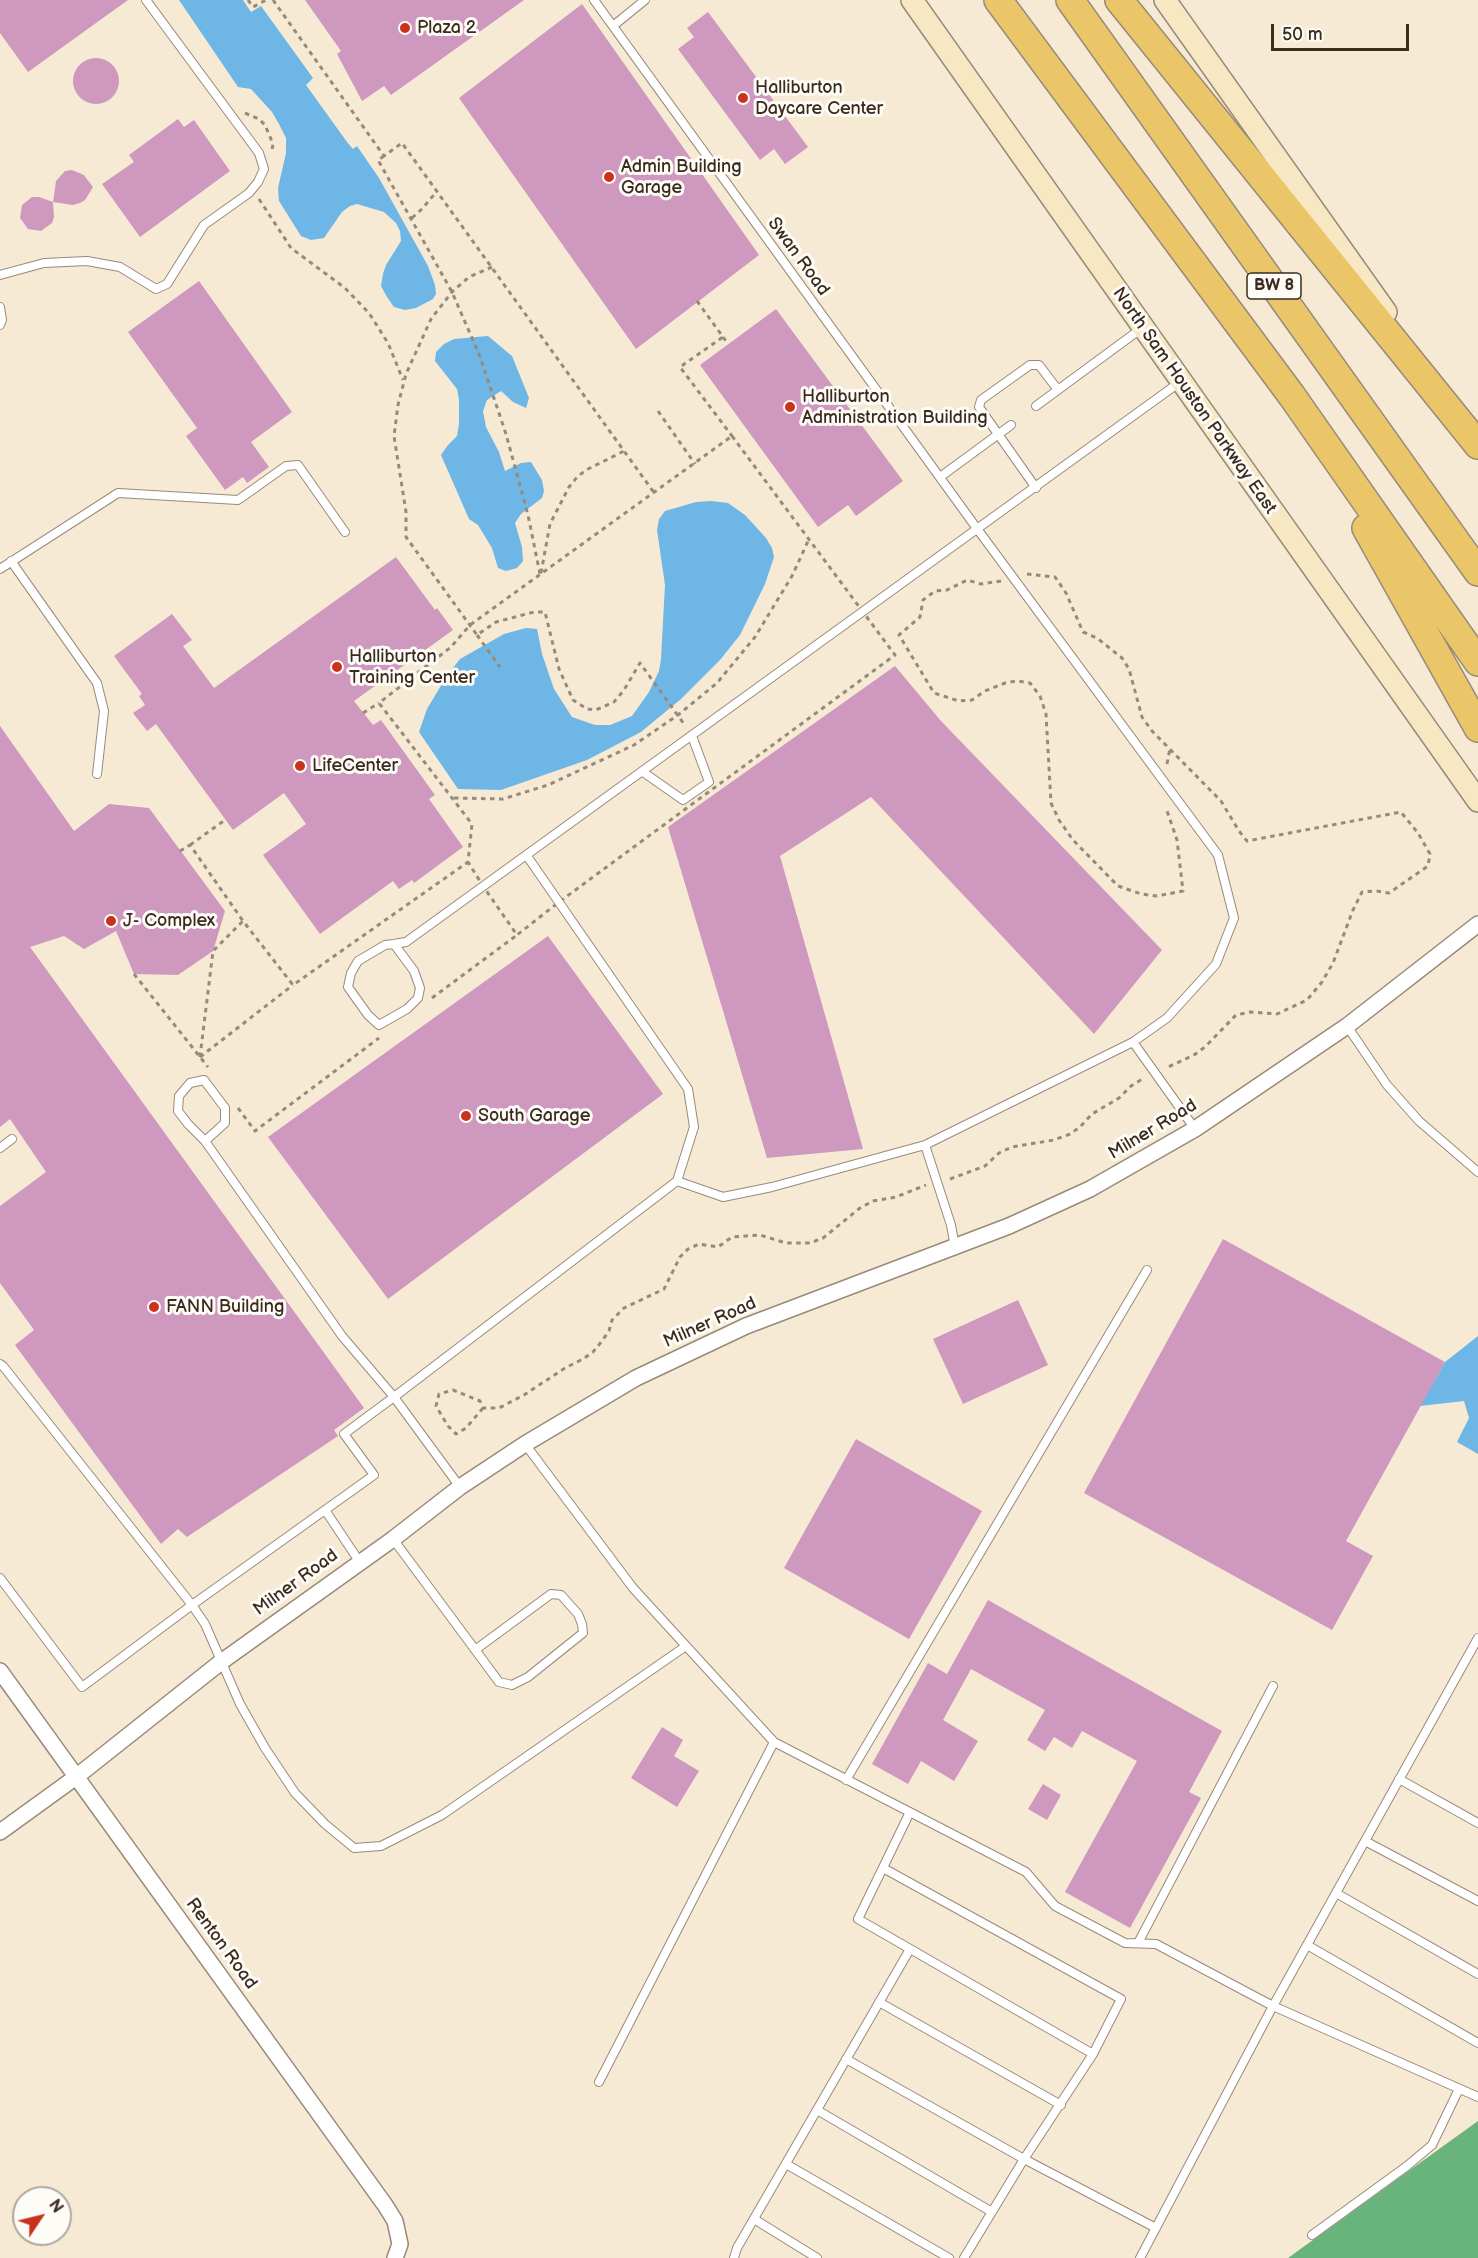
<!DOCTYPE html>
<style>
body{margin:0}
#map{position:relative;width:1478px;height:2258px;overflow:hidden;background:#f6ead5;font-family:"Balsamiq Sans",sans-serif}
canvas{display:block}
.north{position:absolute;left:12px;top:2186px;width:60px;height:60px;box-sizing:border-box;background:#fdfcf7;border:2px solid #afa8a0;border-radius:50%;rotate:55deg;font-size:16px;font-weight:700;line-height:24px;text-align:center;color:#3b2a1e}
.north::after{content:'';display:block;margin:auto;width:21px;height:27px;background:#c8321e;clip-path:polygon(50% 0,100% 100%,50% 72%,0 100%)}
.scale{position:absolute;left:1271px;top:24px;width:138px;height:27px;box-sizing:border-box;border:3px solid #3b2a1e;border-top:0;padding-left:8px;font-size:18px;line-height:21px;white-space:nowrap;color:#3b2a1e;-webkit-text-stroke:4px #fdfcf7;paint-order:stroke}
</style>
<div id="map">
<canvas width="1478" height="2258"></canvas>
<div class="north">N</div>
<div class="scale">50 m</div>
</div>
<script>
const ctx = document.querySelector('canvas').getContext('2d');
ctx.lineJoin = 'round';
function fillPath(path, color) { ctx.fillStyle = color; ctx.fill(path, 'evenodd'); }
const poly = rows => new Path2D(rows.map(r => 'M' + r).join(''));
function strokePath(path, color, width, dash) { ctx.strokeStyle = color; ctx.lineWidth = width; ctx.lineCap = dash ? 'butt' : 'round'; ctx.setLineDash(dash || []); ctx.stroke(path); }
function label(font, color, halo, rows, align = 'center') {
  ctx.font = font + ' "Balsamiq Sans",sans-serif'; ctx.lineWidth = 6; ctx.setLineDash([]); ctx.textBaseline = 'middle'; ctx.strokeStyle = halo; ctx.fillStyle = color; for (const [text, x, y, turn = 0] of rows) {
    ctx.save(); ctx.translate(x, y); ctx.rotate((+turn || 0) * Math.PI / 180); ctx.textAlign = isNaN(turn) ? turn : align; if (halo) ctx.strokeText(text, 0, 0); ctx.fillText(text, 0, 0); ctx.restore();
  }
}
fillPath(poly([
 [1478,2121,1478,2258,1288,2258,1471,2126]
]), '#69b47d');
fillPath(poly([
 [179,0,243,0,251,12,261,6,313,78,306,85,347,142,353,149,357,146,379,178,428,266,435,285,436,294,433,299,416,308,405,310,394,307,387,297,381,286,383,274,386,265,401,241,400,231,396,223,384,212,357,204,350,206,342,212,324,238,311,240,301,236,279,201,278,188,286,153,286,138,279,124,272,112,251,89,238,87],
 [488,336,512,356,529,398,526,408,513,402,501,391,487,400,483,411,486,427,499,452,505,471,521,463,531,462,542,480,544,491,542,498,521,514,515,523,522,547,523,561,517,568,506,571,498,568,492,548,478,525,469,519,441,455,448,445,457,436,459,424,459,400,457,389,435,361,436,352,444,344,454,339],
 [711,501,728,503,745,515,766,538,772,548,774,557,765,584,740,635,720,660,681,699,641,732,587,760,501,790,458,789,419,732,427,709,448,674,460,659,504,634,526,628,537,629,542,654,554,689,572,717,595,725,610,725,632,716,649,692,659,671,661,659,665,585,657,530,659,519,665,511,696,502],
 [1478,1336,1478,1454,1457,1442,1469,1418,1464,1401,1420,1406,1445,1362]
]), '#6db6e5');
fillPath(poly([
 [0,0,128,0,28,72,0,33],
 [305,0,524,0,391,95,384,86,362,101,337,54,341,51],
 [582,4,759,255,636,349,459,98],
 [708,12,808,147,785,164,774,149,760,160,678,49,694,37,687,28],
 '73 81a23 23 0 1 1 46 0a23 23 0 1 1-46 0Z',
 [178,119,184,127,194,120,230,171,140,237,102,184,134,162,129,155],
 [72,170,84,175,93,187,85,200,80,203,73,205,53,202,56,181,65,171],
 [32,197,39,197,53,202,54,217,52,223,41,231,28,229,20,218,22,205],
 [199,281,292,412,251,442,269,467,247,483,243,477,225,490,186,436,197,428,128,332],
 [776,309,903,481,856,516,848,505,818,527,700,365],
 [396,557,435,610,437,608,453,630,354,701,373,725,381,720,435,795,429,799,463,847,414,883,412,880,399,889,393,881,320,934,263,855,306,824,284,793,233,830,156,724,147,731,133,713,145,705,139,696,142,694,114,656,172,614,192,640,183,646,214,688],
 [895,666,941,721,1162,950,1094,1034,871,797,780,856,863,1149,767,1158,668,827],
 [0,726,74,831,109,804,149,808,225,911,213,951,178,975,134,974,116,931,84,949,64,936,30,947,364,1408,334,1430,338,1436,187,1537,178,1529,161,1544,15,1345,34,1330,0,1283,0,1206,46,1172,10,1119,0,1127],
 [548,936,663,1094,388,1299,268,1137],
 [1223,1239,1445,1362,1346,1541,1373,1556,1332,1630,1084,1493],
 [1018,1300,1048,1365,963,1404,933,1339],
 [856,1439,982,1511,909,1639,784,1568],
 [988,1600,1222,1731,1189,1792,1201,1798,1130,1928,1065,1892,1137,1761,1082,1731,1072,1748,1054,1737,1045,1751,1027,1740,1045,1710,971,1669,943,1720,978,1741,954,1781,921,1761,908,1784,872,1764,928,1663,947,1674],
 [662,1727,683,1740,674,1756,699,1771,677,1807,631,1778],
 [1043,1784,1061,1795,1047,1820,1028,1809]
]), '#cf98bf');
const lane = poly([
 [594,0,978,530,1218,855,1234,918,1216,964,1167,1018,1133,1042,1195,1129],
 [613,26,645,0],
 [0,275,44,263,87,261,120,267,156,289,167,284,204,225,249,193,258,182,264,169,259,153,146,0],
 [0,307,2,320,0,325],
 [1036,406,1142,328],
 [940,477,1011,425],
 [1036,488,979,407,981,400,1030,365,1039,365,1058,390],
 [11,561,97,683,104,711,97,774],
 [0,569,118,493,238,500,286,466,298,465,345,532],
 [643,772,683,800,709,782,692,736],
 [394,944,414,971,420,988,418,998,407,1009,379,1025,368,1015,348,987,351,973,358,961,385,945,394,944,406,942,1180,382],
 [1347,1026,1387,1085,1419,1121,1478,1172],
 [205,1141,188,1124,178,1111,179,1096,190,1083,204,1080,225,1108,225,1123,205,1141,342,1336,394,1397,677,1181,694,1127,688,1089,527,856],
 [925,1145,951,1225,955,1247],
 [0,1148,12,1139],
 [677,1181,723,1197,772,1187,925,1145,1133,1042],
 [0,1364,3,1366,192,1605,374,1475,344,1434,394,1397,460,1487],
 [525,1444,633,1588,774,1742,1026,1872,1055,1906,1125,1943,1156,1944,1273,2006,1478,2097],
 [325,1510,359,1561],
 [393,1539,499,1682,512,1685,528,1677,583,1633,582,1624,578,1614,561,1595,551,1594,475,1650],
 [0,1578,82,1687,192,1605,205,1624,240,1704,265,1748,295,1793,325,1824,354,1848,381,1846,442,1815,686,1646],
 [1399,1779,1478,1823],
 [846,1780,1147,1270],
 [1365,1841,1478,1901],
 [883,1868,1121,1999,1093,2054,858,1919,910,1812],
 [1336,1893,1478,1974],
 [1138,1943,1273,1686],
 [1307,1945,1478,2043],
 [879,2002,1061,2105],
 [1093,2054,1024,2159,1156,2228],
 [846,2059,1024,2159,964,2258],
 [599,2082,774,1742],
 [817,2110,992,2212],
 [786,2164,949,2258],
 [754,2219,817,2258],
 [1312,2235,1407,2166,1432,2145,1459,2089],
 [734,2258,737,2248,910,1949],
 [1140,2258,1273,2006,1478,1638]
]);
const street = poly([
 [0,1671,385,2205,395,2221,400,2244,395,2258],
 [0,1832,76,1777,221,1662,393,1539,460,1487,525,1444,636,1378,746,1326,1009,1226,1090,1189,1195,1129,1347,1026,1478,924]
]);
const secondary = poly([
 [912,0,1478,801],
 [1165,0,1386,312]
]);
const highway = poly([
 [998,0,1292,396,1478,662],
 [1070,0,1478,572],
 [1119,0,1478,445],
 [1366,528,1478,728]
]);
strokePath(lane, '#988a7a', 10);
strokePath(street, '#988a7a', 18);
strokePath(secondary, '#988a7a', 24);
strokePath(highway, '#988a7a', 30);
strokePath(poly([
 [248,0,253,7,266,0],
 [273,0,384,156,402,143,655,494],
 [245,113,259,119,265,125,273,144,272,150],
 [384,156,378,160,452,292,479,354,506,434,528,515,540,574],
 [259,199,291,248,345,288,369,313,388,343,403,380],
 [412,218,422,209,437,191],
 [492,267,469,277,452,292,431,319,406,374,398,405,394,436,406,512,406,537,477,635,496,622,534,612,545,612,559,669,573,700,587,709,596,710,614,702,624,690,640,663,684,724],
 [697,301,723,337,680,367,732,436],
 [723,337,728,344],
 [658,411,695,464],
 [732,436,895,655,559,902,517,935,483,886,468,862,472,824,379,703,451,647,470,625,732,436],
 [541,573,550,524,569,487,578,476,588,469,624,451],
 [1027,574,1055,577,1066,593,1083,632,1097,638,1122,658,1129,669,1142,717,1152,731,1221,801,1239,831,1247,841,1401,812,1418,833,1430,854,1428,866,1389,893,1376,891,1362,892,1353,910,1333,963,1322,982,1307,1000,1277,1014,1250,1012,1236,1015,1205,1047,1194,1055,1166,1068],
 [1001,581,981,584,967,580,947,590,935,591,923,600,920,617,899,635,934,693,959,701,972,700,985,691,1005,683,1017,681,1030,683,1040,696,1046,714,1051,803,1059,820,1073,840,1118,886,1141,894,1157,896,1183,891,1177,840,1166,808],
 [477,635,500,667],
 [363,713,379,703],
 [1167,764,1170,748],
 [454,798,503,799,548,785,634,745,678,715,717,683,755,637,792,576,809,539],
 [190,845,225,820],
 [180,851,190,845,243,921],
 [134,974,208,1067],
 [432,998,517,935],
 [200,1057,213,951,243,921,293,985,468,862],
 [200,1057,293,985],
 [238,1108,255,1131,379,1038],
 [950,1179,985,1166,999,1153,1012,1147,1054,1140,1070,1134,1080,1127,1092,1114,1119,1098,1131,1086,1144,1078],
 [483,1408,466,1428,456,1434,448,1426,436,1406,439,1394,453,1390,480,1401,483,1408,499,1408,524,1395,565,1368,583,1359,593,1352,602,1341,609,1331,612,1320,624,1308,664,1289,680,1257,688,1249,699,1244,718,1247,732,1237,760,1235,786,1243,810,1243,823,1238,860,1208,873,1201,896,1197,926,1185]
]), '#988a7a', 3, [4.5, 4.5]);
strokePath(lane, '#fff', 8);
strokePath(street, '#fff', 15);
strokePath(secondary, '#f7e8c3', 21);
strokePath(highway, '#ebc669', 27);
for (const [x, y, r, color] of [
 [405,28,6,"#c8321e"],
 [743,98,6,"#c8321e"],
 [609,177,6,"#c8321e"],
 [790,407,6,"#c8321e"],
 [337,667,6,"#c8321e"],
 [300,766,6,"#c8321e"],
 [111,921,6,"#c8321e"],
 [466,1116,6,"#c8321e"],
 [154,1307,6,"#c8321e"]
]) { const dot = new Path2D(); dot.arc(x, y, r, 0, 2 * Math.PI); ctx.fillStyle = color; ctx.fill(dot); strokePath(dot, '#fdfcf7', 2); }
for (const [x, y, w] of [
 [1274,286,54]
]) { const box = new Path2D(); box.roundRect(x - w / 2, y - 13, w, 26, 4.5); ctx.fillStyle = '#fdfcf7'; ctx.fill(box); strokePath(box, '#3b2a1e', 1.5); }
label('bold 16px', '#3b2a1e', null, [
 ["BW 8",1274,286]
]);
label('18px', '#3b2a1e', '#fdfcf7', [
 ["Plaza 2",417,28],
 ["Halliburton",755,88],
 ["Daycare Center",755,109],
 ["Admin Building",621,167],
 ["Garage",621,188],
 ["Halliburton",802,397],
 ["Administration Building",802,418],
 ["Halliburton",349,657],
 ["Training Center",349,678],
 ["LifeCenter",312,766],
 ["J- Complex",123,921],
 ["South Garage",478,1116],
 ["FANN Building",166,1307]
], 'left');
label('18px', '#3b2a1e', '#fdfcf7', [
 ["Swan Road",798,257,54],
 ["North Sam Houston Parkway East",1194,401,55],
 ["Milner Road",1153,1130,-31],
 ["Milner Road",710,1323,-24],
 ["Milner Road",296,1583,-36],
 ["Renton Road",221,1944,54]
]);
</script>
